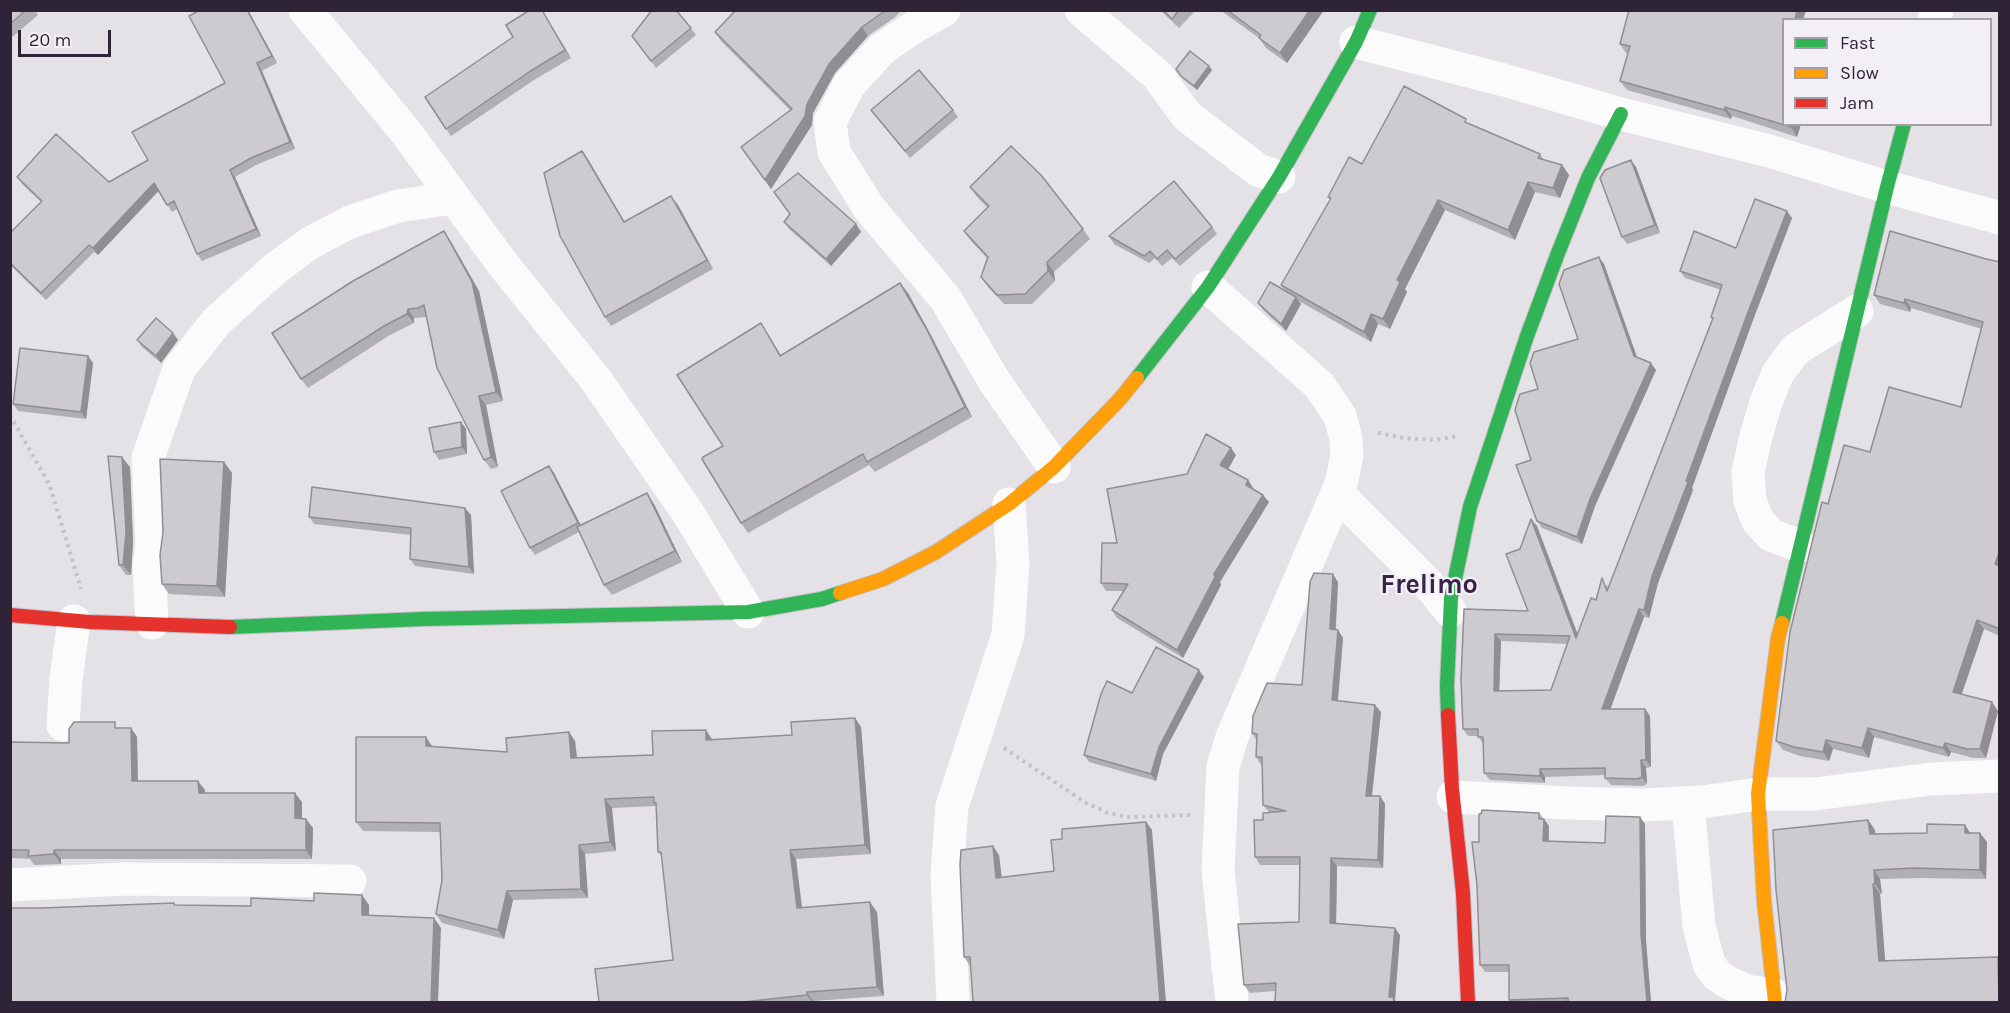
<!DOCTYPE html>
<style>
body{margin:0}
#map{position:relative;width:2010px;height:1013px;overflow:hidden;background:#e4e2e7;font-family:Karla,sans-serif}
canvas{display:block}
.frame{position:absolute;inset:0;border:12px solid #2f2338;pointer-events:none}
.legend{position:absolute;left:1782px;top:18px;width:210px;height:108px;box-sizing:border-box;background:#f2f0f6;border:2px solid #a49eaa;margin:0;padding:8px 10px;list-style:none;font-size:18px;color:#2f2338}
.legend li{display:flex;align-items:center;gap:12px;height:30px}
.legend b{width:30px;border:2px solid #a49eaa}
.scale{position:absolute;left:18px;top:30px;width:93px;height:27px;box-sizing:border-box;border:3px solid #2f2338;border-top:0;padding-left:8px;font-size:18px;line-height:21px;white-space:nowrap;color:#2f2338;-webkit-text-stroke:4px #f2f0f6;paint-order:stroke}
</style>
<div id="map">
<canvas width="2010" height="1013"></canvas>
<div class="frame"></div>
<ul class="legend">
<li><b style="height:8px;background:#30b455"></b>Fast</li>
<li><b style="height:8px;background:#ff9f0a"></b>Slow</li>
<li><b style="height:8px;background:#e5322d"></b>Jam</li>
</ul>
<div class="scale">20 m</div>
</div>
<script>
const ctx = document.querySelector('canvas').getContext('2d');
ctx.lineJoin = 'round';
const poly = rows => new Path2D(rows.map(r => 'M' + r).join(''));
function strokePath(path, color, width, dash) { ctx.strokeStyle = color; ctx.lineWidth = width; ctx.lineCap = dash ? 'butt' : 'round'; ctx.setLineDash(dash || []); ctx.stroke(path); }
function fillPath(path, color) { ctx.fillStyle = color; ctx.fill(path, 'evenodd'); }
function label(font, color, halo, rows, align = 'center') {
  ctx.font = font + ' Karla,sans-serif'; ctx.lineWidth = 4.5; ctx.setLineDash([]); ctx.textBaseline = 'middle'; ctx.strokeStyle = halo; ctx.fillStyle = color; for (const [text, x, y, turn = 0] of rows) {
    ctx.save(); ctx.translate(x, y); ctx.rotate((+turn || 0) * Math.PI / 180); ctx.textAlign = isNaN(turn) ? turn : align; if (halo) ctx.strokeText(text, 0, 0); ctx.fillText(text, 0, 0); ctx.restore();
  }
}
const fast = poly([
 [1137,378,1208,287,1279,177,1356,42,1370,10],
 [1782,623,1887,187,1904,124],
 [230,627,423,619,748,612,822,599,840,593],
 [1448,715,1447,686,1451,598,1470,507,1527,336,1558,253,1588,178,1621,114]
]);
const slow = poly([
 [840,593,883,579,936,552,1009,504,1054,467,1120,399,1137,378],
 [1775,1002,1764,901,1758,794,1778,638,1782,623]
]);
const jam = poly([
 [10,615,90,622,230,627],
 [1448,715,1452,788,1463,893,1468,1002]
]);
strokePath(fast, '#c2bfc7', 16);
strokePath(slow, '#c2bfc7', 16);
strokePath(jam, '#c2bfc7', 16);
strokePath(poly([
 [10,415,50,486,81,589],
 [1378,433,1404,438,1435,440,1459,436],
 [1004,748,1086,803,1108,813,1126,817,1190,815]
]), '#c4c0c8', 4, [3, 4.5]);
strokePath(poly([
 [305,10,405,131,502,263,596,380,688,513,748,612],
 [944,10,917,25,882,49,849,85,830,122,834,152,869,208,945,298,995,382,1054,467],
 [1081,10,1157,75,1187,116,1258,170,1279,177],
 [1934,20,1937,10],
 [1356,42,1504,80,1621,114,1769,151,1887,187,2000,218],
 [1208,287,1319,385,1340,416,1346,439,1347,455,1341,484,1232,737,1223,767,1218,871,1232,1002],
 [1337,493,1429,585,1450,611],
 [1800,546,1771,535,1758,521,1750,501,1748,473,1755,440,1766,402,1778,373,1795,350,1857,311],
 [152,623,149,565,152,543,148,458,179,369,217,321,276,268,310,243,350,222,398,206,454,198],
 [63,725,66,679,74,621],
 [1453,797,1567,803,1643,805,1702,802,1758,794,1815,794,1931,779,2000,776],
 [1688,803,1699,926,1709,964,1717,975,1729,983,1747,991,1774,995],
 [10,885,123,879,350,881],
 [953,1002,947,874,952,806,1008,635,1013,564,1009,504]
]), '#fbfbfb', 33);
strokePath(fast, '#30b455', 14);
strokePath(slow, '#ff9f0a', 14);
strokePath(jam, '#e5322d', 14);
fillPath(poly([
 [10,10,35,10,38,15,10,39],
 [200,10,248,10,277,63,262,71,295,149,256,165,235,177,261,236,202,261,197,254,177,209,172,212,159,191,98,255,94,252,46,300,10,265,10,233,41,202,22,184,17,177,109,182,148,160,225,83],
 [530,10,542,10,571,58,534,80,451,136,425,97,513,37],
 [736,10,902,10,894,18,868,36,835,73,813,113,812,125,771,189,741,147,790,110,721,41,715,32],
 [1160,10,1196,10,1179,28],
 [1220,10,1324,10,1287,63,1266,48,1259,38],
 [1806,10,1803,20,1784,20,1784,124,1801,124,1797,137,1732,116,1731,119,1627,90,1620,81,1628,53,1626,53,1620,44],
 [691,28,696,35,656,68,632,36],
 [1176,69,1212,70,1197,90,1183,79],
 [871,110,953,110,958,117,910,158],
 [1469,124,1540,154,1544,160,1562,165,1569,175,1560,198,1535,192,1515,240,1445,210,1405,289,1407,292,1390,329,1378,324,1371,342,1299,301,1301,304,1286,331,1263,310,1258,303,1285,291,1281,285,1330,200,1328,197,1362,164],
 [582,151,589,161,624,222,678,205,713,269,611,326,605,317],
 [1636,167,1660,233,1627,244,1622,237],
 [970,187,1083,229,1090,239,1054,272,1055,281,1032,304,1004,304,988,287,981,277,987,258,971,241,964,231,988,208,977,197],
 [1792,218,1753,320,1692,488,1693,490,1658,583,1649,618,1644,617,1610,709,1645,709,1650,716,1651,767,1646,768,1647,784,1643,786,1611,785,1605,778,1605,775,1545,777,1545,783,1490,780,1484,773,1483,744,1478,736,1468,736,1463,729,1464,609,1528,611,1520,549,1537,526,1578,635,1596,600,1607,585,1608,588,1713,320,1711,317,1721,290,1685,278,1680,271,1736,248],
 [1501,641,1568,644,1551,690,1499,691],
 [784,222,856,224,861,232,831,266,789,229],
 [1212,227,1217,234,1180,266,1172,258,1162,266,1155,258,1149,263,1114,244,1109,236],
 [450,240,479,291,503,401,486,405,498,467,491,469,484,460,426,317,414,318,414,323,390,335,308,388,301,379],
 [1986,259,2000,262,2000,636,1984,629,1962,694,1998,711,1986,758,1973,758,1951,752,1949,757,1874,737,1869,758,1833,749,1829,761,1800,756,1783,750,1776,741,1828,504,1870,452,1961,407,1982,329,1911,308,1910,312,1880,304,1874,295],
 [1604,264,1637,357,1656,370,1595,506,1582,544,1542,528,1537,521,1531,460,1538,389,1578,339],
 [908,293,933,339,972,417,875,472,869,465,748,533,741,523,723,446,768,334,781,356],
 [137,340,178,340,161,363,142,347],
 [93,363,86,419,18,411,13,404],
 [461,422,466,429,467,454,439,460,434,452],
 [1236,455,1228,469,1248,480,1253,488,1253,489,1269,502,1220,582,1221,585,1183,658,1117,618,1112,610,1123,591,1106,591,1101,583,1117,543,1187,474],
 [224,462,232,473,225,597,169,594,162,584],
 [549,466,554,473,581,525,654,504,682,562,612,595,604,585,579,532,535,555,530,548],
 [130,467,133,542,131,575,126,575,119,565],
 [471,515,474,574,415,566,410,559,411,535,314,524,309,517],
 [1338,582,1336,630,1343,638,1338,701,1381,712,1372,796,1380,796,1385,804,1383,868,1337,866,1336,923,1400,935,1395,1000,1275,991,1250,993,1244,985,1299,922,1299,865,1260,865,1255,857,1263,820,1269,812,1263,805,1262,765,1261,765,1256,757,1257,741,1252,733,1302,685],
 [1204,677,1163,754,1156,781,1089,762,1084,755,1132,693],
 [855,718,861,727,871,854,796,859,802,907,877,912,884,996,813,1001,813,1002,599,1002,673,960,662,857,658,852,656,806,612,808,616,851,585,854,588,898,513,900,504,939,442,923,436,914,442,880,440,832,363,831,356,822,432,747,507,752,569,732,575,741,577,758,653,755,712,739,712,740,792,735],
 [119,728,131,728,137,737,138,781,205,790,205,793,302,802,302,818,313,828,312,859,61,859,61,864,34,865,30,859,10,858,10,742,69,743],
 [1539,813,1549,826,1549,841,1605,843,1645,824,1646,941,1651,1002,1511,1002,1509,1000,1509,972,1485,972,1480,965,1479,842,1481,814],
 [1868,820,1875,830,1875,834,1970,833,1987,842,1986,879,1920,878,1880,879,1882,894,1880,894,1885,961,1998,957,2000,959,2000,1002,1785,1002],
 [1146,822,1152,830,970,966,964,957,999,855,1001,878,1054,871,1062,839]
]), '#b0afb3');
fillPath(poly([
 [247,10,248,10,277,63,272,56],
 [542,10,571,58,565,50],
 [1310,10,1324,10,1287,63,1280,53],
 [1797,10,1806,10,1803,20,1795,20],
 [862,27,868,36,835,73,813,113,812,125,771,189,765,180,829,64],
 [257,63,262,71,295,149,290,142],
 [1209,66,1212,70,1197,90,1194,86],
 [1725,107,1732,116,1731,119,1724,110],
 [1791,124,1801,124,1797,137,1791,127],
 [582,151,589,161,630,232,624,222],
 [1631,160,1636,167,1660,233,1655,225],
 [1562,165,1569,175,1560,198,1553,188],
 [230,170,235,177,261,236,256,229],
 [1528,182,1535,192,1515,240,1508,230],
 [154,183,159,190,98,255,93,248],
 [671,196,678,205,713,269,707,260],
 [1438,200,1445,210,1405,289,1407,292,1390,329,1383,319,1397,280],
 [1787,211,1792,218,1753,320,1692,488,1693,490,1658,583,1649,618,1644,610,1652,576,1748,312],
 [856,224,861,232,831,266,826,259],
 [444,231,450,240,479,291,503,401,496,392],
 [1599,257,1604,264,1639,363,1634,356],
 [1047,262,1054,272,1055,281,1048,271],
 [900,283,908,293,933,339,972,417,965,407],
 [1296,297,1301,304,1286,331,1281,324],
 [1905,299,1911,308,1910,312,1904,303],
 [408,309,414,318,414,323,407,314],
 [1371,314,1378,324,1371,342,1364,332],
 [761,323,768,334,788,367,780,356],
 [173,333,178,340,161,363,156,356],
 [88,356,93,363,86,419,81,412],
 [1651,363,1656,370,1595,506,1582,544,1577,537,1590,499],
 [479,396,486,405,498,467,491,457],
 [461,422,466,429,467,454,462,447],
 [1231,448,1236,455,1226,473,1220,465],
 [122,457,130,467,133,542,131,575,123,565],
 [224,462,232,473,225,597,217,586],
 [549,466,554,473,583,530,578,523],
 [1248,480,1253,488,1251,493,1246,485],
 [647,493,654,504,682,562,675,551],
 [1263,495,1269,502,1220,582,1221,585,1183,658,1177,650,1214,574],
 [465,508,471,515,474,574,469,567],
 [1531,519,1537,526,1582,646,1576,638],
 [10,523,12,525,11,586,10,586],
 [2000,550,2000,570,1995,564],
 [1333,574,1338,582,1335,637,1330,629],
 [1639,609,1644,617,1608,716,1602,709],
 [1977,620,1984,629,1959,701,1953,692],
 [1338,630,1343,638,1337,708,1332,700],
 [1495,634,1501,641,1499,698,1494,691],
 [1199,670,1204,677,1163,754,1156,781,1151,774,1159,747],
 [1992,702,1998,711,1986,758,1980,749],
 [1375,705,1381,712,1371,803,1366,796],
 [1645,709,1650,716,1651,767,1646,760],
 [855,718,861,727,871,854,865,845],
 [131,728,137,737,138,790,132,781],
 [1868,728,1874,737,1869,758,1862,748],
 [706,730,712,739,712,750,706,740],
 [569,732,575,741,578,767,571,758],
 [426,737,432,746,432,755,426,746],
 [1826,740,1833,749,1829,761,1823,752],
 [1945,743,1951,752,1949,757,1943,748],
 [1641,760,1646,768,1647,784,1642,777],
 [1540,769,1545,777,1545,783,1540,776],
 [198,781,205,790,205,802,199,793],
 [295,793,302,802,302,827,295,818],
 [1380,796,1385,804,1383,868,1378,860],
 [605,799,612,808,616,851,610,842],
 [1640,817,1645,824,1646,941,1651,1002,1647,1002,1641,934],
 [306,819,313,828,312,859,306,850],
 [1544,819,1549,826,1548,848,1543,841],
 [1868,820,1875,830,1876,843,1870,834],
 [1146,822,1152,830,1166,1002,1160,1002],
 [1965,825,1971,834,1965,833],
 [1980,833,1987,842,1986,879,1980,870],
 [579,845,585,854,588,898,581,889],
 [993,846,999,855,1003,887,996,878],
 [54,850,61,859,61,864,54,854],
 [790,850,796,859,803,917,797,908],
 [1331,858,1337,866,1336,930,1330,923],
 [1874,870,1880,879,1882,894,1875,884],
 [1873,884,1880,894,1886,971,1879,961],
 [507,891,513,900,504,939,498,930],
 [362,895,369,905,369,925,362,915],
 [870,902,877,912,884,996,877,987],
 [434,918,441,928,438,1002,431,1002],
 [1395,928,1400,935,1395,1000,1397,1002,1393,1002,1389,997],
 [1998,957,2000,959,2000,1002],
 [807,992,813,1001,813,1002,812,1002,807,995]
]), '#908e92');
const building = poly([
 [10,10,26,10,10,24,10,10],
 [200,10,247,10,272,56,257,63,290,142,251,158,230,170,256,229,197,254,174,201,167,205,154,183,93,248,89,245,41,293,10,263,10,233,42,201,17,177,56,134,109,182,148,160,132,132,225,83,189,16,200,10],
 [530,10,542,10,565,50,529,72,446,129,425,97,513,37,506,25,530,10],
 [652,10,676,10,691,28,651,61,632,36,652,10],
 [736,10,886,10,862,27,829,64,807,104,805,116,765,180,741,147,792,109,715,32,736,10],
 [1163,10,1179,10,1172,19,1163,10],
 [1227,10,1310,10,1280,53,1259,38,1261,35,1227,10],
 [1629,10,1797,10,1795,20,1784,20,1784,124,1791,124,1791,127,1725,107,1724,110,1620,81,1630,46,1620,44,1629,10],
 [1190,51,1209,66,1194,86,1181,76,1176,69,1190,51],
 [919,70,953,110,905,151,871,110,919,70],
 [1404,86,1466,119,1465,122,1540,154,1538,158,1562,165,1553,188,1528,182,1508,230,1438,200,1397,280,1400,282,1383,319,1371,314,1364,332,1281,285,1331,198,1328,197,1349,157,1362,164,1404,86],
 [1011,146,1041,175,1083,229,1047,262,1048,271,1025,294,997,295,981,277,988,257,964,231,989,206,970,187,1011,146],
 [582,151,624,222,671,196,707,260,605,317,560,236,544,173,582,151],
 [1631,160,1655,225,1622,237,1600,178,1605,170,1631,160],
 [798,173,856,224,826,259,784,222,790,214,774,192,798,173],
 [1174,181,1212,227,1175,259,1167,250,1157,259,1150,251,1144,256,1109,236,1174,181],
 [1755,199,1787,211,1748,312,1686,481,1688,482,1652,576,1644,610,1639,609,1602,709,1645,709,1646,760,1641,760,1642,777,1638,779,1605,778,1605,768,1540,769,1540,776,1484,773,1483,737,1478,737,1478,729,1463,729,1461,679,1464,609,1528,611,1506,554,1520,549,1531,519,1576,638,1591,598,1596,600,1602,578,1607,591,1713,318,1711,317,1722,285,1680,271,1694,231,1736,248,1755,199],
 [1495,634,1570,636,1551,690,1494,691,1495,634],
 [444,231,472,282,496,392,479,396,491,457,484,460,437,368,424,305,418,308,408,309,407,314,384,326,301,379,272,333,353,281,444,231],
 [1890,231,1986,259,2000,262,2000,550,1995,564,2000,566,2000,629,1977,620,1953,692,1992,702,1980,749,1967,749,1945,743,1943,748,1868,728,1862,748,1826,740,1823,752,1794,747,1776,741,1790,632,1822,502,1828,504,1844,445,1870,452,1889,387,1961,407,1983,322,1905,299,1904,303,1874,295,1890,231],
 [1599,257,1634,356,1651,363,1590,499,1577,537,1537,521,1516,465,1531,460,1515,410,1520,394,1538,389,1530,363,1534,352,1578,339,1559,284,1564,270,1599,257],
 [1270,282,1296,297,1281,324,1258,303,1270,282],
 [900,283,926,328,965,407,867,462,863,454,741,523,702,459,703,457,723,446,677,375,761,323,780,356,900,283],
 [156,318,173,333,156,356,137,340,156,318],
 [20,348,88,356,81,412,13,404,20,348],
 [461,422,462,447,434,452,429,428,461,422],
 [1206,434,1231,448,1220,465,1248,480,1246,485,1263,495,1214,574,1215,577,1177,650,1112,610,1128,584,1101,583,1102,543,1117,543,1107,489,1187,474,1206,434],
 [108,456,122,457,126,532,123,565,119,565,108,456],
 [160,459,224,462,217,586,162,584,160,555,163,532,160,459],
 [549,466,578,523,530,548,501,491,549,466],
 [312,487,465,508,469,567,410,559,411,528,309,517,312,487],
 [647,493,675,551,604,585,577,527,647,493],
 [1314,573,1333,574,1330,629,1338,630,1332,700,1375,705,1366,796,1380,796,1378,860,1331,858,1330,923,1395,928,1389,997,1393,997,1394,1002,1275,1002,1276,983,1244,985,1238,924,1299,922,1300,857,1255,857,1254,820,1263,820,1263,813,1286,811,1263,805,1262,757,1256,757,1257,734,1252,733,1253,716,1267,683,1302,685,1310,582,1314,573],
 [1156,647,1199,670,1159,747,1151,774,1084,755,1101,694,1107,681,1132,693,1156,647],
 [855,718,865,845,790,850,797,908,870,902,877,987,807,992,807,995,743,1002,599,1002,595,969,673,960,661,852,658,852,656,803,654,803,654,797,605,799,610,842,579,845,581,889,507,891,498,930,436,914,442,880,440,823,356,822,356,737,426,737,426,746,507,752,506,738,569,732,571,758,653,755,652,731,706,730,706,740,792,735,791,722,855,718],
 [74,722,115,722,115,728,131,728,132,781,198,781,199,793,295,793,295,818,306,819,306,850,54,850,54,854,28,856,29,850,10,850,10,742,69,743,69,729,74,722],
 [1482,810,1539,813,1539,819,1544,819,1543,841,1605,843,1606,816,1640,817,1641,934,1647,1002,1568,1002,1568,998,1509,1000,1509,965,1480,965,1477,885,1472,842,1479,842,1479,814,1481,814,1482,810],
 [1868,820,1870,834,1927,833,1927,824,1965,825,1965,833,1980,833,1980,870,1914,868,1874,870,1875,884,1873,884,1879,961,1998,957,1999,1002,1785,1002,1787,990,1776,890,1773,830,1868,820],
 [1146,822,1160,1002,973,1002,970,957,964,957,960,865,961,850,993,846,996,878,1054,871,1051,840,1062,839,1062,829,1146,822],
 [314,893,362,895,362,915,434,918,431,1002,10,1002,10,908,41,908,174,903,174,905,251,906,251,898,314,901,314,893]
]);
fillPath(building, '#cdcbd0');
strokePath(building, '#908e92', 1.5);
label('bold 27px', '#392147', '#f2f0f6', [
 ["Frelimo",1429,585]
]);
</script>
